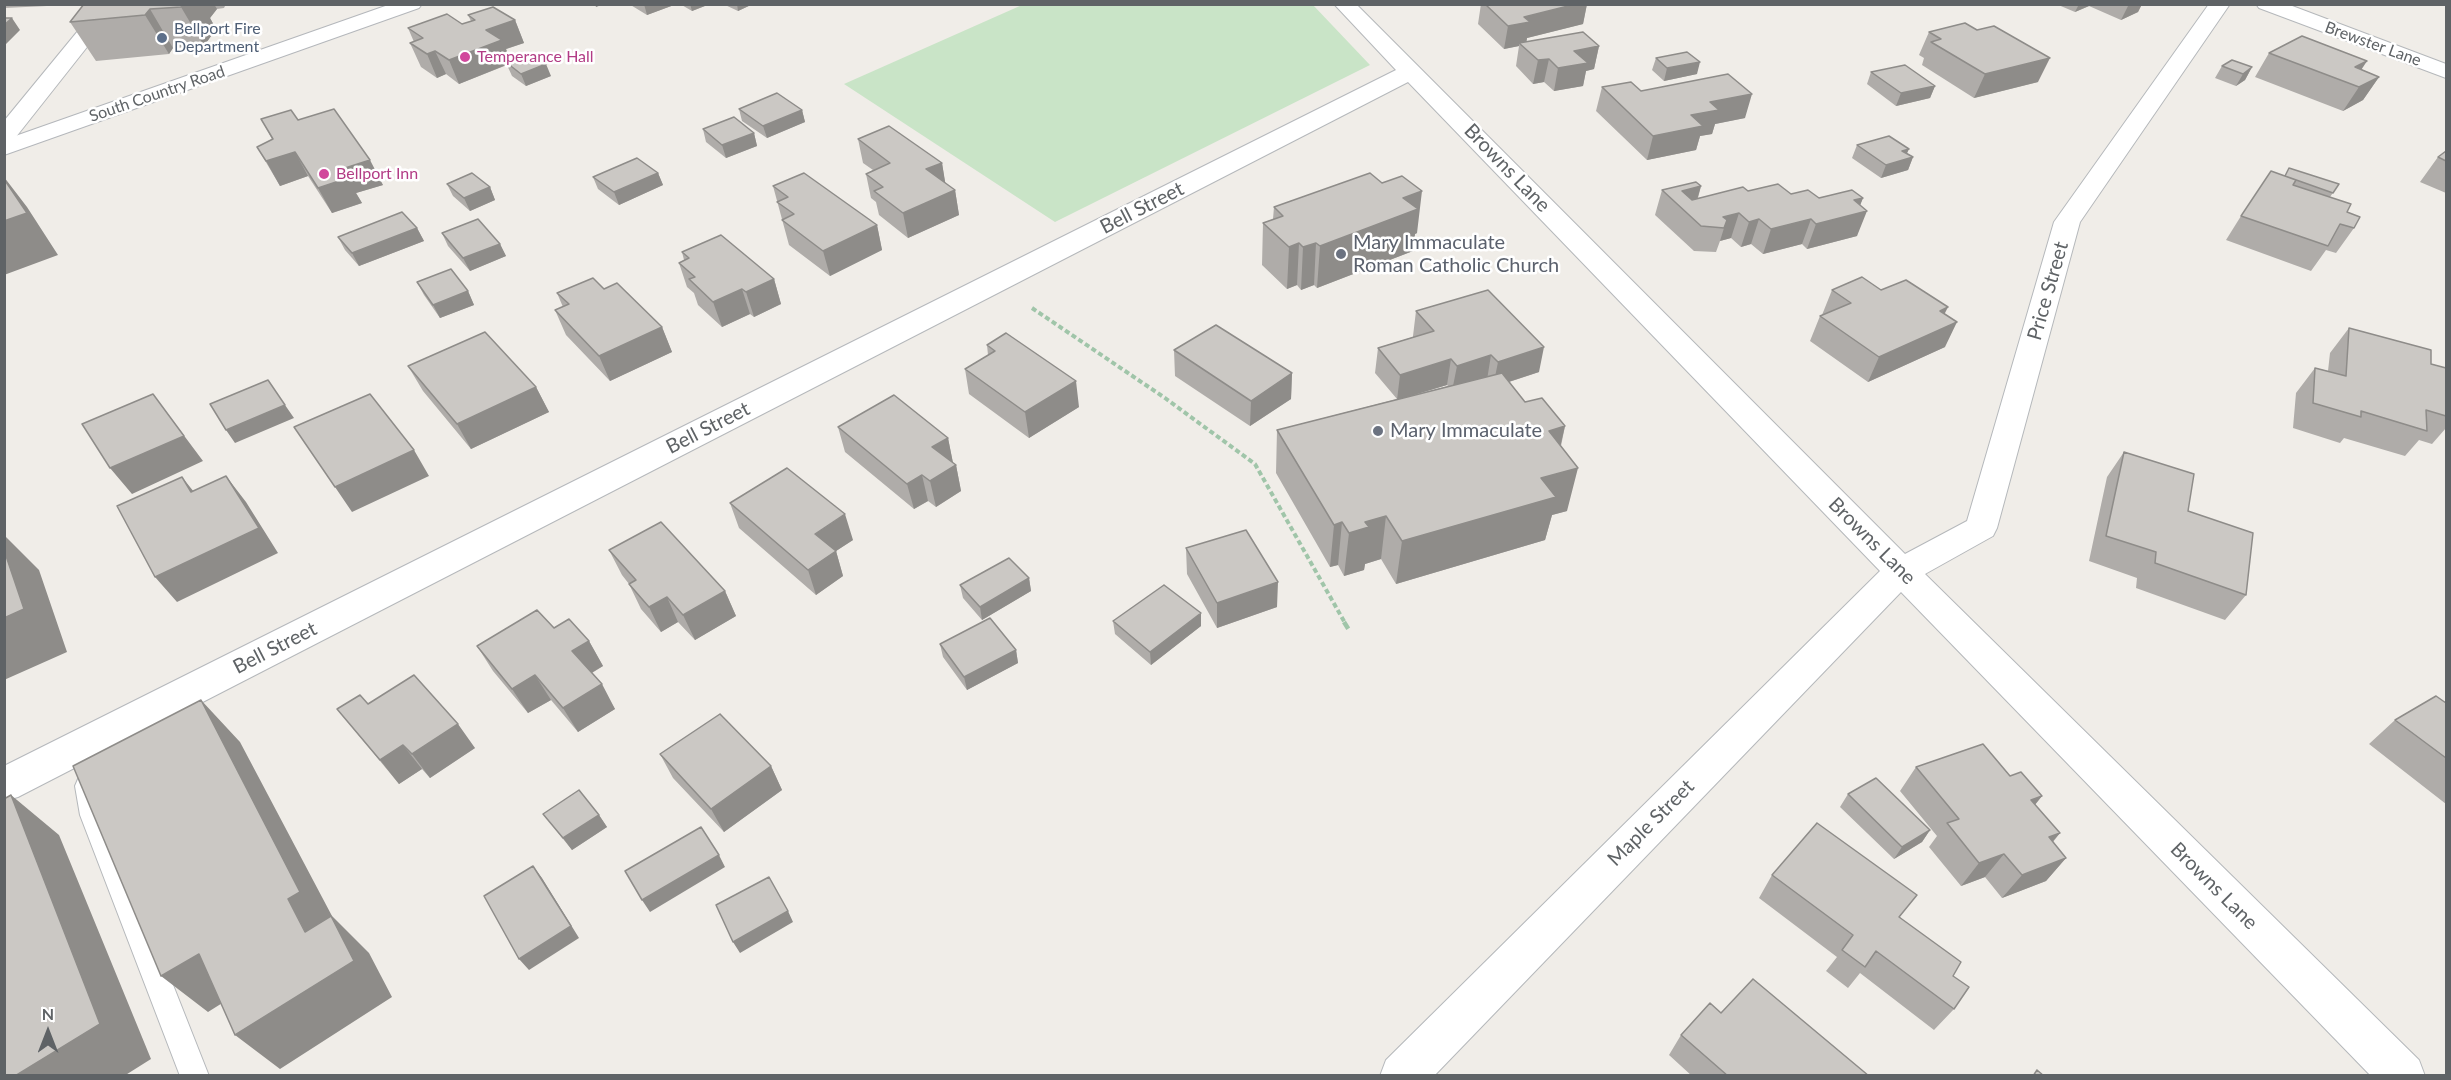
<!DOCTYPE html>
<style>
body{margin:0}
#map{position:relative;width:2451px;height:1080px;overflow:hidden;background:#f0ede8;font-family:Lato,sans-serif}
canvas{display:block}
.frame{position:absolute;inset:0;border:6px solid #5f6366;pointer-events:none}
.north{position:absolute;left:18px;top:1002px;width:60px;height:60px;-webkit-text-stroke:4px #fff;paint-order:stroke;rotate:0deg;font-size:16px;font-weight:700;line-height:24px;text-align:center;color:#5f6366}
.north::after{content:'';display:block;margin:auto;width:21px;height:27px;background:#5f6366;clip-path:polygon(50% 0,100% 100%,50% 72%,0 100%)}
</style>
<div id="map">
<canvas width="2451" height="1080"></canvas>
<div class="frame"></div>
<div class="north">N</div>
</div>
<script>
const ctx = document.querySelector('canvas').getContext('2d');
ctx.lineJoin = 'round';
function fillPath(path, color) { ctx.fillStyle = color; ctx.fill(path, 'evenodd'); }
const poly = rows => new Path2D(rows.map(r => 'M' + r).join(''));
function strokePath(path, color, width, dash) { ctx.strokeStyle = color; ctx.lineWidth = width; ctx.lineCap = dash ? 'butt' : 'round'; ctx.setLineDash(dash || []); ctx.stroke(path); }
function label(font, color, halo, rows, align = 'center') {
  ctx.font = font + ' Lato,sans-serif'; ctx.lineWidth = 5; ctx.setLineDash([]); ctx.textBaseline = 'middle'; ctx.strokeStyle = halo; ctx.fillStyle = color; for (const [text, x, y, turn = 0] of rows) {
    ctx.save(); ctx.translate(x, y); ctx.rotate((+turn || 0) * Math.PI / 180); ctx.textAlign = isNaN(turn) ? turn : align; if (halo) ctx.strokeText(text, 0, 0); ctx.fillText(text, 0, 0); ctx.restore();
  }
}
fillPath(poly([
 [1022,5,1313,5,1370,65,1055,222,844,84]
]), '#c9e4c7');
const lane = poly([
 [87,775,96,779,99,786,106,815,209,1076,180,1076,80,815,75,786,78,779,87,775]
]);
const street = poly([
 [100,4,121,4,12,142,4,144,4,121,100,4],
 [1334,4,1356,4,1905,554,1967,521,2054,222,2209,4,2230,4,2080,222,1997,528,1993,536,1925,574,2419,1060,2425,1076,2371,1076,1901,592,1434,1076,1380,1076,1386,1060,1880,571,1408,82,18,797,4,801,4,766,1396,70,1334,4],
 [2256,4,2287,4,2446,64,2446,78,2259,8,2256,4]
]);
const secondary = poly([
 [391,4,422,4,419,8,4,155,4,140,391,4]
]);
strokePath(lane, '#b5b8bb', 2);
strokePath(street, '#b5b8bb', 2);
strokePath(secondary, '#b4b7bb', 2);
strokePath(poly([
 [1032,308,1165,398,1255,464,1345,623]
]), '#a0c5a9', 4, [5, 3]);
strokePath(poly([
 [1344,622,1349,630]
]), '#a0c5a9', 4.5, [8, 4]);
fillPath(lane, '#fff');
fillPath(street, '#fff');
fillPath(secondary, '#fff');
fillPath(poly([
 [4,4,48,4,47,6,4,8],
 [84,4,226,4,224,8,217,9,210,18,216,29,204,46,173,48,169,54,96,61,70,22],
 [629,4,674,4,674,5,647,15],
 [680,4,710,4,692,11],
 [723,4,753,4,738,11],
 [1481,4,1587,4,1583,24,1527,38,1526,42,1599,46,1594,69,1586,71,1583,86,1554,91,1544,82,1533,84,1516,66,1519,46,1504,49,1478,24],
 [2056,4,2142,4,2138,12,2121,20,2089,6,2075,12],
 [468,15,515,20,524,43,506,49,511,62,551,76,526,86,512,76,507,65,459,84,446,74,437,78,421,67,410,43,414,42,408,28,462,24,471,21],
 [1977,30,2038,82,1974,98,1922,65,1924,58,1919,55,1929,32],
 [2269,53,2361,69,2379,77,2363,100,2343,111,2255,77],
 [1656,58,1697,74,1664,81,1652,70],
 [2222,66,2252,67,2245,80,2236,86,2215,78],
 [1871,72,1935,86,1930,98,1896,106,1867,84],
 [1602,87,1641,91,1745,118,1715,124,1712,134,1700,136,1696,150,1647,160,1596,111],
 [739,109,802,110,805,122,767,138,742,121],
 [261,119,298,120,383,185,356,193,362,203,332,213,308,176,280,186,257,147,272,139],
 [703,129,754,133,757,146,726,158,706,142],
 [858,139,942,163,945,183,955,190,959,215,908,238,879,215,876,202,871,198,866,174,873,170,863,163],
 [1857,145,1907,153,1913,157,1908,170,1881,178,1852,158],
 [2446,151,2446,193,2420,182,2438,157],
 [658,173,663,185,619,205,598,189,593,177],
 [2284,176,2339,184,2330,197,2347,212,2354,228,2336,253,2326,250,2311,271,2226,240,2241,216],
 [447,184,490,187,495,200,470,211,453,196],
 [773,186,877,225,882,250,830,276,789,245],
 [1701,186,1698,198,1748,191,1791,194,1819,198,1863,198,1860,205,1857,236,1807,249,1802,244,1763,254,1751,244,1741,247,1731,238,1720,241,1716,252,1694,251,1655,215,1662,190],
 [1274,207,1417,233,1415,234,1413,251,1317,288,1314,285,1301,290,1297,285,1287,289,1262,265,1263,223,1273,219],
 [417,228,424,241,359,266,345,250,338,237],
 [442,233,500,244,506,256,470,271,448,246],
 [682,252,774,279,781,304,754,317,750,314,722,327,698,305,694,293,687,287,679,263,684,260],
 [417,282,468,291,474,305,440,318,424,295],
 [604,289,662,327,672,352,610,381,566,335,555,310,563,307,557,293],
 [1832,290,1881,290,1945,314,1945,347,1868,382,1810,341,1820,316,1822,315],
 [1416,311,1539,372,1509,382,1525,402,1565,426,1561,446,1567,511,1552,515,1545,540,1396,584,1381,559,1365,564,1364,570,1344,576,1338,565,1330,567,1276,473,1277,430,1397,399,1375,373,1378,348,1413,337,1413,336],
 [1447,385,1448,386,1411,396],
 [2349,328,2431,364,2446,368,2446,428,2432,444,2419,440,2405,456,2344,438,2340,443,2293,428,2296,393,2315,368,2328,371,2330,353],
 [987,345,1079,407,1029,438,969,394,965,369,988,355],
 [1174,350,1292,373,1291,399,1250,426,1175,376],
 [408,366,536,387,549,412,471,449,423,391],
 [838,427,948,438,953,463,956,465,961,491,936,507,928,501,914,509,845,452],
 [2124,452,2188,511,2246,595,2225,620,2136,588,2137,578,2089,561,2107,477],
 [730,503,853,540,836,551,843,576,816,595,739,528],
 [1186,548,1277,607,1217,628,1187,574],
 [609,550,725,591,736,616,695,640,678,622,661,632,641,609,629,584,622,575],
 [1029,578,1031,591,982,620,963,598,960,585],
 [1113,621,1201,626,1151,665,1115,634],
 [554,628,589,641,603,666,592,673,615,709,578,732,551,700,528,713,493,671,477,646],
 [940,644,1016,650,1018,663,967,690,943,657],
 [2446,703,2446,804,2369,744,2395,720],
 [368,704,475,748,430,778,422,769,399,784,337,709],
 [660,754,771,766,782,790,724,832,673,778],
 [1916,767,2010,776,2042,796,2035,805,2060,833,2053,842,2066,858,2046,881,2002,898,1985,877,1961,886,1929,847,1937,836,1900,791],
 [1848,794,1930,830,1922,842,1894,859,1840,807],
 [543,814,599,815,607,827,572,850],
 [1772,875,1900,917,1953,976,1954,1009,1934,1030,1860,973,1848,988,1826,971,1837,957,1759,898],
 [1721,1013,1869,1076,1692,1076,1669,1055,1681,1035]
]), '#afaca9');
fillPath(poly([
 [183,4,214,4,217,9,210,18,216,29,204,46,181,7],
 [595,4,604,4,596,7],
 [644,4,674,4,674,5,647,15],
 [690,4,710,4,692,11],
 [737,4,753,4,738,11],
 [1576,4,1587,4,1583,24,1527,38,1526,45,1519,43,1519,46,1504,49,1508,26,1524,17],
 [2079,4,2090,4,2089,6,2075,12],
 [2129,4,2142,4,2138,12,2121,20],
 [150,9,173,48,169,54,145,15],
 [12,18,20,30,6,44,4,42,4,25],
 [515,20,524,43,506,49,511,63,459,84,449,60,486,30],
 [1599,46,1594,69,1586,71,1583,86,1554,91,1558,68,1574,51],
 [435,51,446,74,437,78,427,54],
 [2050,58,2038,82,1974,98,1985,74],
 [1549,59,1544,82,1533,84,1538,60],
 [2367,61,2352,84,2355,67],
 [1700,62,1697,74,1664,81,1667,68],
 [546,64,551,76,526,86,521,74],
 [2252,67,2245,80,2236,86,2243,74],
 [2379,77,2363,100,2343,111,2359,87],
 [1935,86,1930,98,1896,106,1901,93],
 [1752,94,1745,118,1715,124,1712,134,1700,136,1696,150,1647,160,1653,136,1691,115,1710,102],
 [802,110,805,122,767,138,763,126],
 [754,133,757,146,726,158,722,145],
 [1909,149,1904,160,1913,157,1908,170,1881,178,1886,165,1902,151],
 [295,152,308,176,280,186,266,161],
 [370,160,383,185,356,193,362,203,332,213,318,188,342,169],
 [942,163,946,187,926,169],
 [658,173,663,185,619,205,614,192],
 [4,177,27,207,58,255,4,275],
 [1701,186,1694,210,1682,191],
 [490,187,495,200,470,211,464,198],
 [955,190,959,215,908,238,903,213],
 [1422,191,1417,233,1415,234,1413,251,1317,288,1320,246,1403,198],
 [1863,198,1857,213,1867,211,1857,236,1807,249,1816,224,1854,200],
 [1739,213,1731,238,1720,241,1724,228,1723,217],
 [1759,219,1751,244,1741,247,1749,222],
 [1811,219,1802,244,1763,254,1771,229],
 [877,225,882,250,830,276,823,251],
 [417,228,424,241,359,266,352,253],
 [1299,243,1297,285,1287,289,1289,247],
 [1316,243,1314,285,1301,290,1303,247],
 [500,244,506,256,470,271,463,258],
 [774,279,781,304,754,317,746,292],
 [742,289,750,314,722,327,713,302],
 [468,291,474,305,440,318,433,305],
 [1948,307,1936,331,1957,322,1945,347,1868,382,1879,357,1940,311],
 [662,327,672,352,610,381,599,356],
 [1544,347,1539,372,1493,387,1498,362],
 [1491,355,1487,380,1452,391,1457,366],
 [1451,359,1447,385,1397,400,1400,375],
 [1292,373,1291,399,1250,426,1251,401],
 [1076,381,1079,407,1029,438,1025,412],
 [536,387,549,412,471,449,457,424],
 [153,394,203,461,132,494,110,468],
 [285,405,294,418,235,443,226,430],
 [1565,426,1555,469,1549,431],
 [948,438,953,463,932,447],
 [414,450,429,476,352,512,335,487],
 [956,465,961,491,936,507,930,481],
 [1578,468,1567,511,1552,515,1545,540,1396,584,1402,541,1541,478],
 [922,475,928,501,914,509,907,484],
 [226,476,246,502,278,553,177,602,155,577],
 [182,477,202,502,191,492],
 [845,514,853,540,836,551,843,576,816,595,808,570,815,534],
 [1386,516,1381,559,1365,564,1364,570,1344,576,1349,533,1365,522],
 [1342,522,1338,565,1330,567,1334,525],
 [4,535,39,570,67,652,4,680],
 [1029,578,1031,591,982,620,980,607],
 [1278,582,1277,607,1217,628,1217,603],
 [725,591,736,616,695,640,683,615],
 [667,597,678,622,661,632,649,607],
 [1201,613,1201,626,1151,665,1150,652],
 [589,641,603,666,586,676,572,651],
 [1016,650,1018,663,967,690,964,677],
 [535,675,551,700,528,713,512,689],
 [602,684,615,709,578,732,563,708],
 [201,700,240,742,332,916,369,953,392,997,280,1069,235,1035,305,932,288,899],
 [458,724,475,748,430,778,412,754],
 [403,745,422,769,399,784,380,760],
 [771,766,782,790,724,832,711,809],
 [11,795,59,835,151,1059,124,1076,15,1076],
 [2042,796,2023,819,2031,800],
 [599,815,607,827,572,850,563,838],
 [1930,830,1922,842,1894,859,1902,847],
 [2060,833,2040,856,2049,837],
 [2004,854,1985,877,1961,886,1979,863],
 [719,855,725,867,650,912,642,900],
 [2066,858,2046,881,2002,898,2022,875],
 [533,866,542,878,579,938,529,970,519,959],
 [788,911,793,922,740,953,733,942],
 [199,954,243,990,208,1012,161,976]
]), '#8e8c89');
const building = poly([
 [84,4,183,4,181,7,150,9,145,15,70,22,84,4],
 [1485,4,1576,4,1524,17,1530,22,1508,26,1485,4],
 [493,7,515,20,486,30,502,40,449,60,435,51,427,54,410,43,423,38,408,28,447,14,462,24,475,20,468,15,493,7],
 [4,18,12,18,4,25,4,18],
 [1965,23,1977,30,1994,26,2050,58,1985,74,1931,42,1941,39,1929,32,1965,23],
 [1583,32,1599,46,1574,51,1588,63,1558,68,1549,59,1538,60,1519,43,1583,32],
 [2302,36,2367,61,2355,67,2379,77,2359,87,2269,53,2302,36],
 [1687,52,1700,62,1667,68,1656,58,1687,52],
 [532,54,546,64,521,74,507,63,532,54],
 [2232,60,2252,67,2243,74,2222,66,2232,60],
 [1905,65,1935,86,1901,93,1871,72,1905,65],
 [1728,74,1752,94,1710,102,1719,110,1691,115,1703,126,1653,136,1602,87,1631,82,1641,91,1728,74],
 [777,93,802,110,763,126,739,109,777,93],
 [334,109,370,160,342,169,348,178,318,188,295,152,266,161,257,147,273,139,261,119,291,110,298,120,334,109],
 [734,117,754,133,722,145,703,129,734,117],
 [889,126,942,163,926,169,955,190,903,213,874,191,883,187,866,174,890,163,858,139,889,126],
 [1889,136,1909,149,1902,151,1913,157,1886,165,1857,145,1889,136],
 [2446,151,2446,161,2438,157,2446,151],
 [637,158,658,173,614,192,593,177,637,158],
 [2289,168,2339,184,2333,193,2285,176,2289,168],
 [2271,171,2296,180,2293,185,2351,204,2347,212,2360,217,2354,228,2340,224,2328,246,2241,216,2271,171],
 [472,173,490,187,464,198,447,184,472,173],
 [804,173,877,225,823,251,782,220,794,214,777,202,788,197,773,186,804,173],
 [1370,173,1382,183,1402,176,1422,191,1403,198,1418,209,1320,246,1316,243,1303,247,1299,243,1289,247,1263,223,1283,216,1274,207,1370,173],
 [4,179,27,213,4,221,4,179],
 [1696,182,1701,186,1682,191,1692,200,1743,187,1748,191,1778,184,1791,194,1808,190,1819,198,1852,190,1863,198,1854,200,1867,211,1816,224,1811,219,1771,229,1759,219,1749,222,1739,213,1723,217,1727,220,1724,228,1701,226,1662,190,1696,182],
 [402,212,417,228,352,253,338,237,402,212],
 [478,219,500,244,463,258,442,233,478,219],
 [721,235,774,279,746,292,742,289,713,302,689,279,695,277,679,263,689,258,682,252,721,235],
 [451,269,468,291,433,305,417,282,451,269],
 [1862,277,1881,290,1906,280,1948,307,1940,311,1957,322,1879,357,1820,316,1851,303,1832,290,1862,277],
 [593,278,604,289,617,283,662,327,599,356,555,310,569,304,557,293,593,278],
 [1488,290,1544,347,1498,362,1491,355,1457,366,1451,359,1400,375,1378,348,1434,331,1416,311,1488,290],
 [1216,325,1292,373,1251,401,1174,350,1216,325],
 [2349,328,2431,350,2431,364,2446,368,2446,416,2426,410,2427,431,2361,411,2361,417,2313,403,2315,368,2346,376,2349,328],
 [485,332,536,387,457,424,408,366,485,332],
 [1006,333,1076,381,1025,412,965,369,995,351,987,345,1006,333],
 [1502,373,1525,402,1542,398,1565,426,1549,431,1578,468,1541,478,1556,497,1402,541,1386,516,1365,522,1369,527,1349,533,1342,522,1334,525,1277,430,1502,373],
 [268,380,285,405,226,430,210,404,268,380],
 [153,394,184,436,110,468,82,424,153,394],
 [370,394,414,450,335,487,294,427,370,394],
 [894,395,948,438,932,447,956,465,930,481,922,475,907,484,838,427,894,395],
 [2124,452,2194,474,2188,511,2253,533,2246,595,2155,563,2156,552,2106,536,2124,452],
 [787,468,845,514,815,534,836,551,808,570,730,503,787,468],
 [226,476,259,528,155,577,117,506,182,477,191,492,226,476],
 [661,522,725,591,683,615,667,597,649,607,629,584,636,580,609,550,661,522],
 [1246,530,1278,582,1217,603,1186,548,1246,530],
 [4,550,24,609,4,618,4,550],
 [1009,558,1029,578,980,607,960,585,1009,558],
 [1164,585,1201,613,1150,652,1113,621,1164,585],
 [537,610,554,628,569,619,589,641,572,651,602,684,563,708,535,675,512,689,477,646,537,610],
 [990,618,1016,650,964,677,940,644,990,618],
 [414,675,458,724,412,754,403,745,380,760,337,709,360,695,368,704,414,675],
 [2436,696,2446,703,2446,758,2395,720,2436,696],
 [201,700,300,892,288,899,305,932,331,916,354,961,235,1035,199,954,161,976,73,766,201,700],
 [720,714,771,766,711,809,660,754,720,714],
 [1983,744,2010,776,2021,772,2042,796,2031,800,2060,833,2049,837,2066,858,2022,875,2004,854,1979,863,1947,823,1959,819,1916,767,1983,744],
 [1876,778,1930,830,1902,847,1848,794,1876,778],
 [579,790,599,815,563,838,543,814,579,790],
 [11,795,100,1024,15,1076,4,1076,4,799,11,795],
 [1817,823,1917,895,1899,917,1961,962,1953,976,1969,987,1954,1009,1876,951,1865,967,1842,950,1853,935,1772,875,1817,823],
 [701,827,719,855,642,900,625,871,701,827],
 [533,866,571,926,519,959,484,896,533,866],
 [769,877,788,911,733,942,716,905,769,877],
 [1753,979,1869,1076,1728,1076,1681,1035,1710,1003,1721,1013,1753,979],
 [2037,1070,2044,1076,2033,1076,2037,1070]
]);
fillPath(building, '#cbc8c4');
strokePath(building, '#8e8c89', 1.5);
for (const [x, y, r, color] of [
 [162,38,6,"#5c6f8a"],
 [465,57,6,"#d1479c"],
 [324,174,6,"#d1479c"],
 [1341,254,6,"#6b7280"],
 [1378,431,6,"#6b7280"]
]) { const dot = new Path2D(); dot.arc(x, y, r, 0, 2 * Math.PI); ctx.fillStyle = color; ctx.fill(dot); strokePath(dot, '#fff', 2); }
label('16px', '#4e5e75', '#fff', [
 ["Bellport Fire",174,29],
 ["Department",174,47]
], 'left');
label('16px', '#5f6366', '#fff', [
 ["Brewster Lane",2373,44,20],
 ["South Country Road",157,94,-19]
]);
label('16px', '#b23c85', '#fff', [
 ["Temperance Hall",477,57],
 ["Bellport Inn",336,174]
], 'left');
label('20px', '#5f6366', '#fff', [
 ["Browns Lane",1507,168,46],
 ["Bell Street",1142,208,-27],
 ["Price Street",2048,291,-74],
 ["Bell Street",708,428,-27],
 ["Browns Lane",1872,541,45],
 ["Bell Street",275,648,-27],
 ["Maple Street",1651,823,-45],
 ["Browns Lane",2214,886,45]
]);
label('20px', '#5b616d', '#fff', [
 ["Mary Immaculate",1353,243],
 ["Roman Catholic Church",1353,266],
 ["Mary Immaculate",1390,431]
], 'left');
</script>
